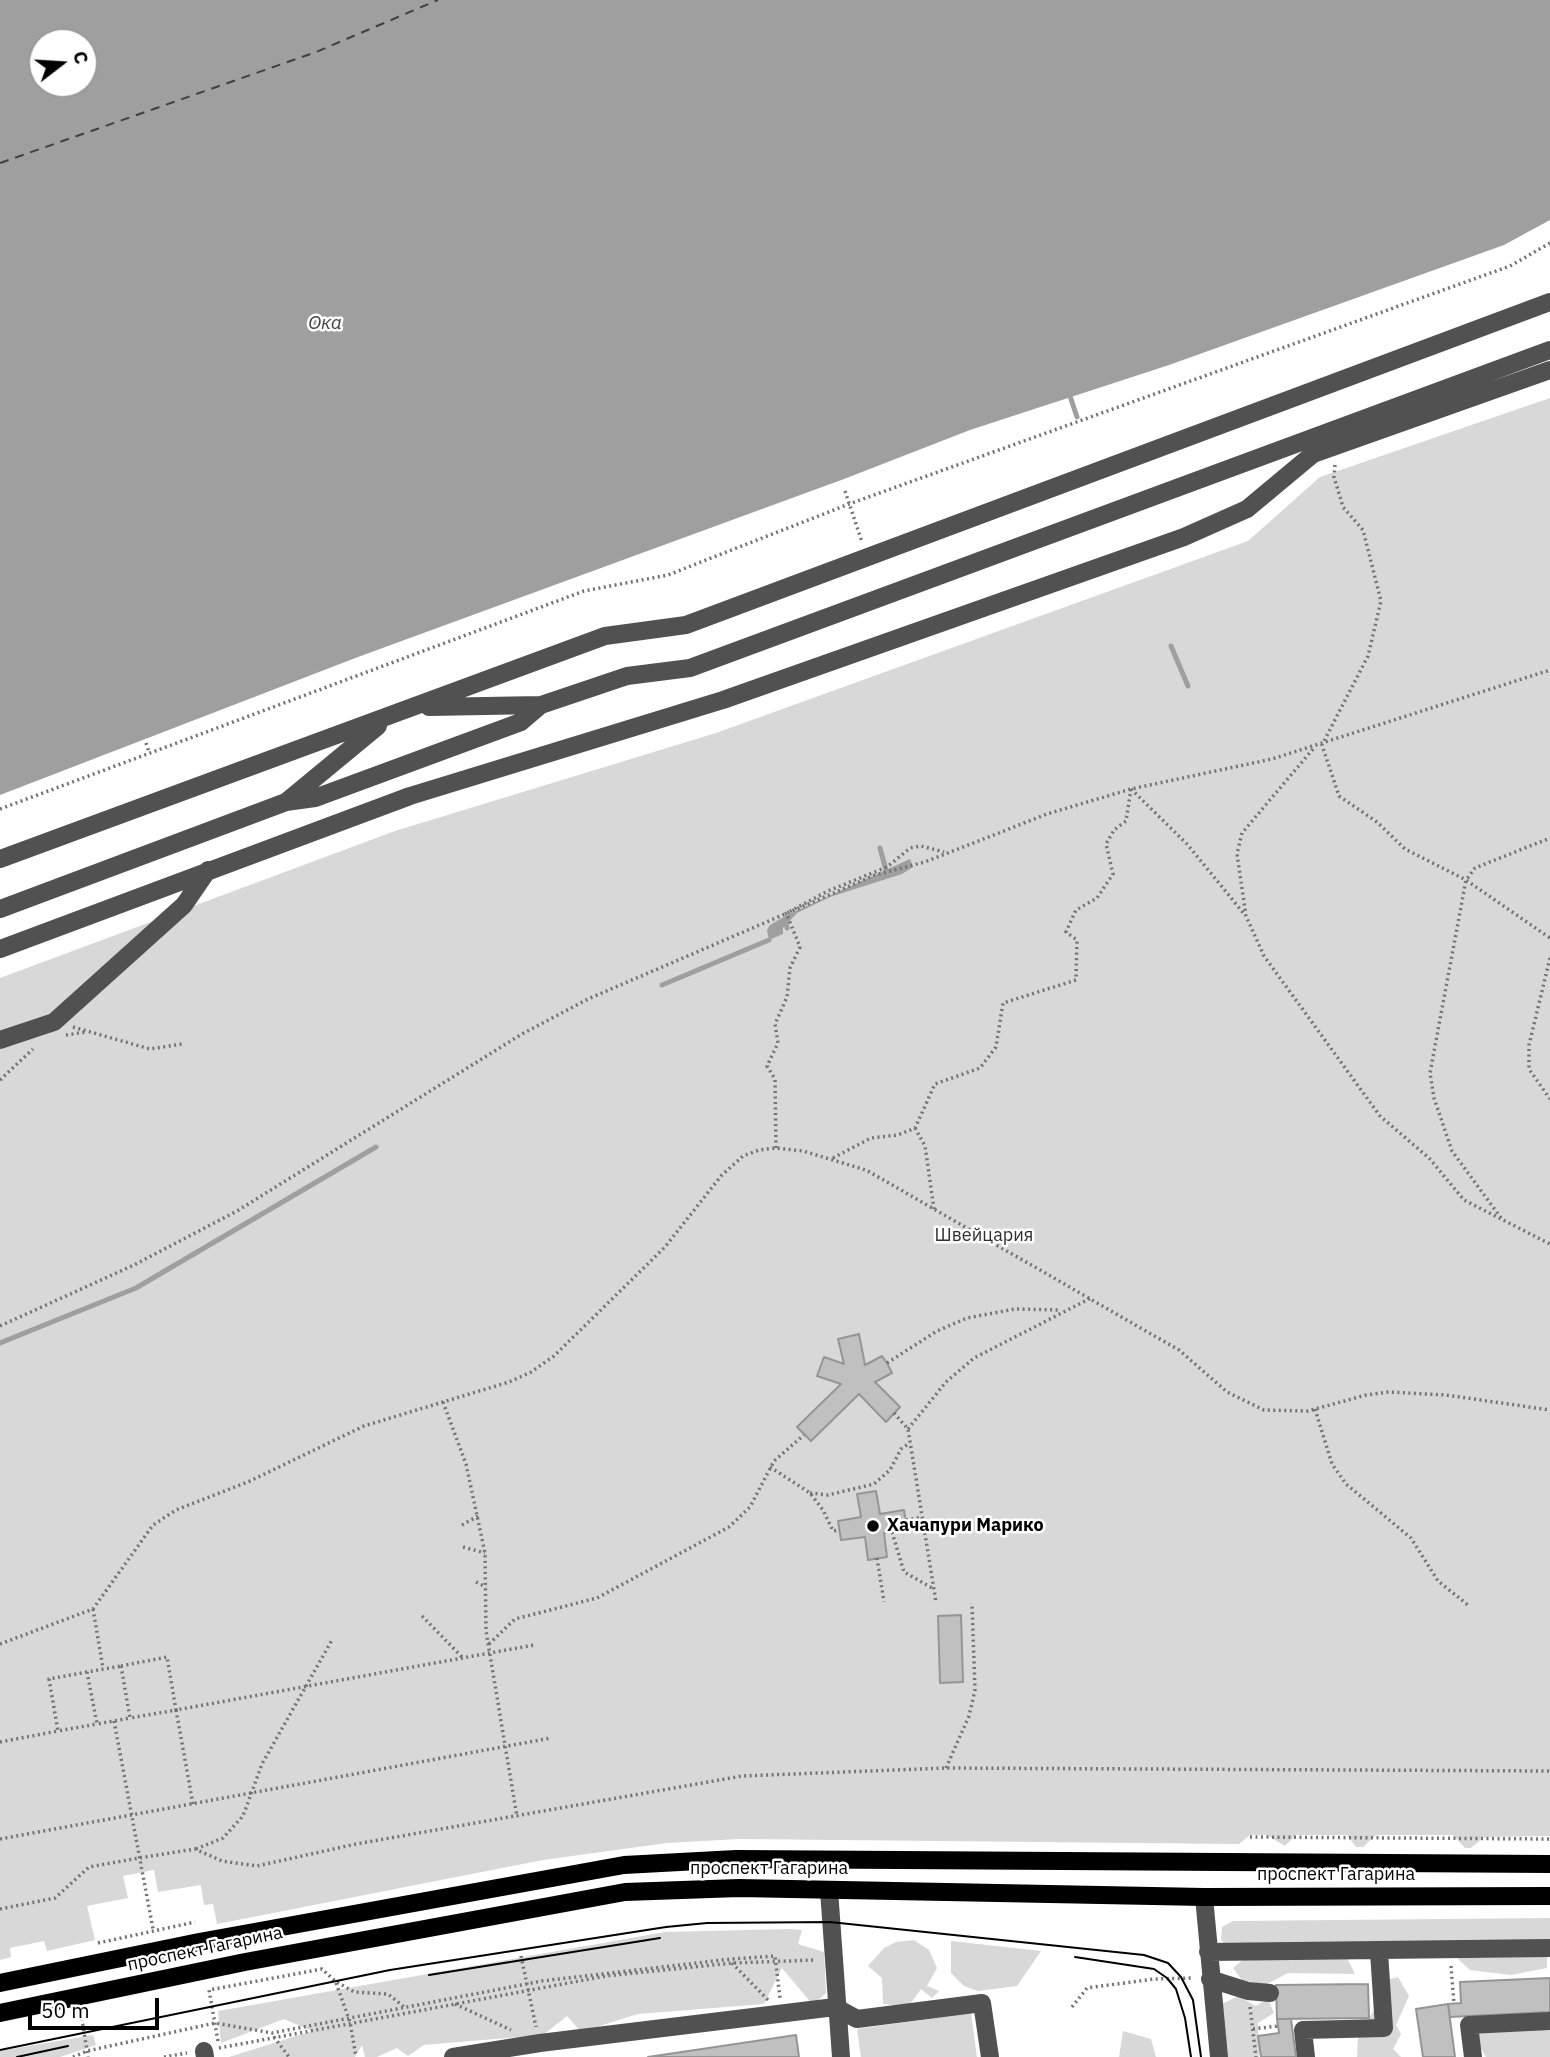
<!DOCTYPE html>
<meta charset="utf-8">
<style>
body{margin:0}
#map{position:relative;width:1550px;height:2057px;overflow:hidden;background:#fff;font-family:"IBM Plex Sans",sans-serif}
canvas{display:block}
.north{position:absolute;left:28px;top:28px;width:70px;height:70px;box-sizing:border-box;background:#fff;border:2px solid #999;border-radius:50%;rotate:73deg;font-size:19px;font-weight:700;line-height:28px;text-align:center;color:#000}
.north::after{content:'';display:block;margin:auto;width:24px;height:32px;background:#000;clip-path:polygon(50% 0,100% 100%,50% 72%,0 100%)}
.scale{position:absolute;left:28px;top:1998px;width:131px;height:32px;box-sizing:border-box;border:4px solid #000;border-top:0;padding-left:9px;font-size:21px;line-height:24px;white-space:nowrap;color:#000;-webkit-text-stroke:5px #fff;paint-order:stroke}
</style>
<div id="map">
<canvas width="1550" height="2057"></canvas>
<div class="north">С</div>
<div class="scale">50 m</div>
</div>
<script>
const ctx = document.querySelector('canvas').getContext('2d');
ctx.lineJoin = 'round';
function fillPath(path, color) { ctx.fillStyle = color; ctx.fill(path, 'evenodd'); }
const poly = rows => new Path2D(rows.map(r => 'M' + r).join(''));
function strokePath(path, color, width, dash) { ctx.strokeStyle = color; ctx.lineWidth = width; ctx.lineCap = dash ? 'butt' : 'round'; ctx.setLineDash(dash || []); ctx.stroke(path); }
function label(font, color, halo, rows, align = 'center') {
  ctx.font = font + ' "IBM Plex Sans",sans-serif'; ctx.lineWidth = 5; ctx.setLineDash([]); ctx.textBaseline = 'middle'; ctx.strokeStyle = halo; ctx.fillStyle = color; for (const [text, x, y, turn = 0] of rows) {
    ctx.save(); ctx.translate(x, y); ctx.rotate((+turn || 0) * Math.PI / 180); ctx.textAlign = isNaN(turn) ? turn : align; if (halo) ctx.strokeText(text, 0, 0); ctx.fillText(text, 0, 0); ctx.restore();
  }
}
fillPath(poly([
 [1550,398,1550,1836,1484,1837,1471,1848,1465,1848,1453,1835,1376,1835,1363,1847,1356,1847,1347,1835,1296,1835,1285,1846,1267,1835,1250,1835,1239,1844,739,1839,667,1843,543,1860,217,1924,213,1904,204,1905,201,1885,158,1892,154,1870,123,1876,128,1898,87,1906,95,1940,47,1951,44,1941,10,1948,11,1957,0,1960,0,978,395,831,716,733,1248,541,1320,477],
 [1550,1918,1550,1943,1523,1944,1547,1957,1547,1968,1511,1975,1470,1970,1458,1959,1475,1946,1347,1958,1355,1974,1288,1973,1265,1985,1242,1980,1233,1968,1258,1948,1224,1944,1221,1939,1222,1927,1233,1921],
 [789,1929,802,1930,798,1944,824,1952,826,1993,813,2005,782,1968,764,2004,638,2014,581,2032,567,2016,543,2035,424,2045,408,2056,397,2048,377,2057,365,2057,362,2045,355,2057,229,2057,312,2031,284,2019,221,2043,218,2011,665,1932],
 [914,1940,929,1950,937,1968,927,1986,939,1991,932,1998,921,1989,908,2007,883,2004,882,1978,868,1966,884,1948,896,1942],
 [951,1941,1041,1951,1017,1986,978,1991,964,1986,951,1973],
 [1398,1977,1409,1996,1396,2025,1401,2034,1393,2049,1401,2057,1357,2057,1358,2036,1376,2007,1376,1983],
 [1238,1996,1256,2006,1268,1999,1274,2013,1258,2023,1259,2057,1227,2057,1222,2004],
 [1505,2006,1550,2006,1550,2057,1486,2057,1474,2036],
 [971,2013,977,2057,861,2057,857,2029],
 [1123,2031,1151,2039,1156,2057,1119,2057],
 [93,2035,96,2045,60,2057,0,2057,0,2051]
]), '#d8d8d8');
fillPath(poly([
 [0,0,1550,0,1550,220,1504,245,1169,365,970,430,844,479,358,657,0,795],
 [84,42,84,84,42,84,42,42],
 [910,859,913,867,902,874,830,897,797,913,783,928,783,934,769,940,767,930,770,925,787,915]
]), '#9f9f9f');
strokePath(poly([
 [1069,393,1077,417],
 [1171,646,1188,686],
 [880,848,886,870],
 [786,924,787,928],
 [662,985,769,940],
 [0,1343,136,1288,376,1147]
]), '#9f9f9f', 5);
strokePath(poly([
 [0,163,316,52,438,0]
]), '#404040', 2, [9, 7]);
const building = poly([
 [859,1334,865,1365,882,1356,887,1363,892,1373,875,1382,900,1407,886,1422,859,1394,811,1441,797,1427,841,1384,817,1376,824,1357,844,1364,838,1339,859,1334],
 [876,1491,880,1514,904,1510,907,1530,884,1533,887,1557,868,1560,865,1537,841,1540,838,1521,861,1517,857,1494,876,1491],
 [961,1615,963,1682,940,1683,938,1616,961,1615],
 [1550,1978,1550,2012,1450,2017,1448,2004,1461,2003,1460,1982,1550,1978],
 [1368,1984,1369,2018,1277,2019,1276,1985,1368,1984],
 [1448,2004,1455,2057,1423,2057,1416,2009,1448,2004],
 [1277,2019,1291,2019,1296,2057,1261,2057,1258,2036,1279,2033,1277,2019],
 [796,2035,799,2057,648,2057,796,2035]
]);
fillPath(building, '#c0c0c0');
strokePath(building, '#959595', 2);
strokePath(poly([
 [1335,465,1334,477,1343,507,1363,530,1381,601,1368,656,1322,745,1339,796,1377,822,1405,849,1466,880,1550,938],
 [845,491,862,542],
 [146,743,149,752],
 [1313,749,1242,833,1237,854,1246,916,1264,956,1380,1116,1429,1158,1464,1200,1550,1244],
 [1131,789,1187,844,1245,915],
 [0,809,584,591,668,575,849,504,1510,266,1550,243],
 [785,914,828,891,887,867,910,848,921,846,944,852],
 [1550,958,1529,1045,1529,1069,1550,1099],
 [73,1027,150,1049,182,1044],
 [66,1035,86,1032],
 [0,1080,33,1049],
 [915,1128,925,1146,934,1209],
 [776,1148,775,1079,767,1066,778,1043,775,1024,787,997,790,968,800,947,787,915],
 [833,1158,871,1138,898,1135,915,1128,935,1084,980,1068,996,1047,1003,1003,1076,980,1077,940,1066,932,1076,910,1097,898,1113,874,1106,844,1114,830,1126,821,1131,789],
 [1501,1218,1452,1151,1434,1098,1430,1073,1466,880,1475,868,1550,838],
 [0,1326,134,1265,237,1211,522,1034,588,999,829,895,875,875,925,862,1047,814,1131,789,1272,759,1550,670],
 [887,1363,937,1331,967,1318,1015,1309,1061,1310],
 [443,1402,466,1464,485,1553,486,1631,517,1817],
 [1315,1409,1332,1464,1346,1484,1411,1538,1438,1581,1468,1605],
 [894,1413,908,1429,936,1602],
 [908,1429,946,1382,974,1358,1091,1298],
 [770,1467,810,1493,823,1510,833,1531,839,1530],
 [810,1493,828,1495,874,1484,890,1470,901,1449,910,1443],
 [906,1520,922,1517],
 [462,1525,478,1516],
 [892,1532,904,1572,934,1589],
 [463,1547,485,1553],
 [877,1558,884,1602],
 [476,1582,486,1587],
 [93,1609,103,1668],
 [422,1616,462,1657],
 [0,1644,93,1609,153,1525,176,1510,250,1481,364,1426,509,1382,531,1372,554,1356,665,1247,721,1176,743,1156,759,1150,776,1148,803,1151,866,1170,1179,1350,1227,1392,1264,1410,1308,1411,1366,1395,1389,1392,1446,1395,1550,1410],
 [489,1644,515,1619,597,1598,729,1527,750,1507,774,1461,804,1435],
 [121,1666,130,1718,97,1724,87,1672,121,1666],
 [121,1666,167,1657,176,1710,130,1718],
 [87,1672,49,1679,58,1731,97,1724],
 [114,1721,153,1929],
 [0,1742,58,1731],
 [946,1768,969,1716,975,1690,972,1603],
 [193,1804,176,1710,534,1645],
 [1250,1837,1550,1839],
 [0,1839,551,1738],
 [196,1849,223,1838,243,1816,262,1764,332,1640],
 [0,1909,55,1898,89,1867,139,1858,195,1849,222,1861,257,1866,356,1844,742,1776,946,1768,1550,1771],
 [98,1943,195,1922],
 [521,1956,536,2027],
 [732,1963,768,2000],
 [1451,1966,1454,2004],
 [336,1983,350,2022,356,2057],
 [455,2004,511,2030],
 [1072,2007,1087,1988,1154,1979,1193,1978],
 [1250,2007,1256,2057],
 [81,2013,88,2057],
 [1253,2029,1278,2026],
 [274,2037,289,2057],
 [218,2041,209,1990,322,1969,335,1981,354,1992,388,1994,404,2007],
 [219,2048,606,1976,732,1963,816,1960],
 [73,2057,87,2051,215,2023,272,2033,542,1981,731,1959,775,1956,780,1998],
 [164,2057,187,2053]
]), '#737373', 3.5, [2, 3.5]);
strokePath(poly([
 [429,707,541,705],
 [286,802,378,726],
 [0,859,605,636,686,625,1550,302],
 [0,909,286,802,315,798,521,722,541,705,627,676,690,668,1550,350],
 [0,949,410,796,723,700,1184,537,1247,509,1313,454,1550,370],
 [0,1040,54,1022,184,905,208,870],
 [829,1890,841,2057],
 [1204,1897,1219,2057],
 [1208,1952,1550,1948],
 [1210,1979,1248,1991,1270,1993],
 [204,2051,205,2057],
 [453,2057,540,2043,835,2007,857,2019,982,2003,990,2057],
 [1306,2057,1303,2030,1384,2028,1379,1952],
 [1473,2057,1469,2025,1550,2021]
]), '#515151', 18);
strokePath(poly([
 [0,1983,199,1942,624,1865,736,1859,1550,1864],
 [0,2013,245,1962,625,1892,739,1888,1204,1897,1550,1896]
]), '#000', 18);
strokePath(poly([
 [1075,1957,1154,1969,1167,1978,1176,1989,1185,2018,1191,2057],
 [429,1975,660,1938],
 [0,2050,390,1970,666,1927,707,1923,830,1922,1144,1955,1168,1963,1181,1977,1193,2000,1201,2057],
 [17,2057,68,2046]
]), '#000', 2);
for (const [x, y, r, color] of [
 [873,1526,7,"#000"]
]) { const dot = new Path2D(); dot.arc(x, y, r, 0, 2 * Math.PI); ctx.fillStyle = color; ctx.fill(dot); strokePath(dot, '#fff', 2.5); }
label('18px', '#2f2f2f', '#fff', [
 ["Швейцария",984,1236]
]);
label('bold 18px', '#000', '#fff', [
 ["Хачапури Марико",887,1526]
], 'left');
label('18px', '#000', '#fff', [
 ["проспект Гагарина",769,1869],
 ["проспект Гагарина",1336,1875],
 ["проспект Гагарина",205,1949,-12]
]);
label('italic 19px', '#404040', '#fff', [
 ["Ока",325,324]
]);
</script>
